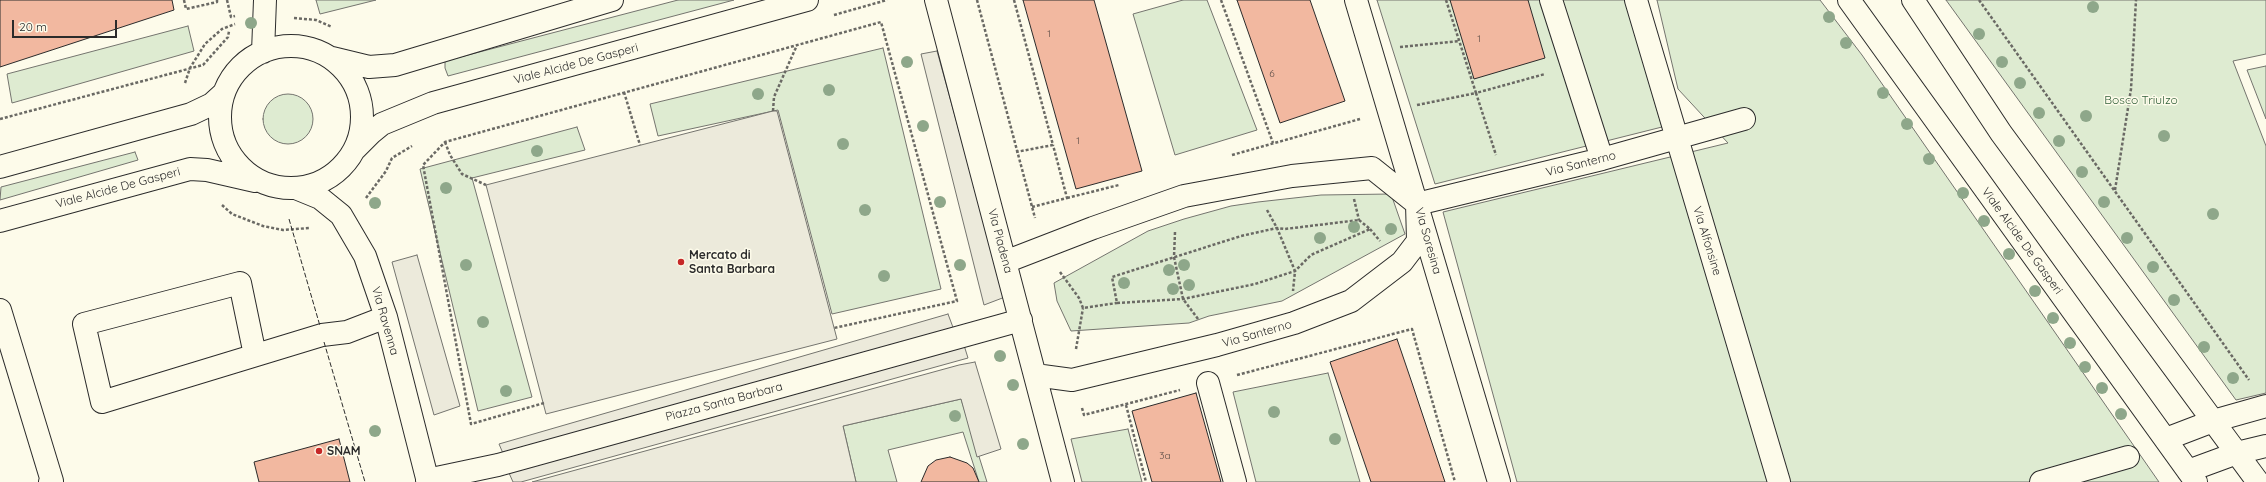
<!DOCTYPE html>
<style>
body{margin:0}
#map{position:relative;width:2266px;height:482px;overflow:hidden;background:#fdfbea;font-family:Quicksand,sans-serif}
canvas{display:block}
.scale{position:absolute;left:12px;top:20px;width:105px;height:18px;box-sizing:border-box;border:2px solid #2b2b2b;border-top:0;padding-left:5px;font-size:12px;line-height:14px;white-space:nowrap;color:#2b2b2b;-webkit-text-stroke:3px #fdfbea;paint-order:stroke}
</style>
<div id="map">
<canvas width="2266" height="482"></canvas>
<div class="scale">20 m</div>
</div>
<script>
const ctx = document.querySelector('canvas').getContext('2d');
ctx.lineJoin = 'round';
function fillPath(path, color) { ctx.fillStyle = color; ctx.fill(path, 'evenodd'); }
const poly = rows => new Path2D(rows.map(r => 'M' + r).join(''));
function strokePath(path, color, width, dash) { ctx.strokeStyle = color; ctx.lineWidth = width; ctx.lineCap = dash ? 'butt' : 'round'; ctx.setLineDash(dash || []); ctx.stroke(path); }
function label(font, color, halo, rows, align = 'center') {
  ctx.font = font + ' Quicksand,sans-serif'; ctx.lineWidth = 3; ctx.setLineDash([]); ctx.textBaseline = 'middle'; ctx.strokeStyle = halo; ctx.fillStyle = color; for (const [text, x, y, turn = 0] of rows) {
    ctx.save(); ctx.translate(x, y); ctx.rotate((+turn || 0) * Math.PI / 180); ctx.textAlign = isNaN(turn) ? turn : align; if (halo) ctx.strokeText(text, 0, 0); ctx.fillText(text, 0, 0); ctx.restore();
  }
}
const green = poly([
 [316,0,376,0,320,14,316,0],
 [678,0,734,0,448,76,445,68,445,61,678,0],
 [1183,0,1207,0,1257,130,1175,155,1133,14,1183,0],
 [1377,0,1625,0,1662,127,1435,184,1377,0],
 [1657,0,1820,0,1862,55,2159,482,1517,482,1443,212,1728,143,1678,89,1657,0],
 [1946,0,2266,0,2266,54,2233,61,2266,146,2266,393,2236,400,1946,0],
 [188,26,194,51,12,103,7,74,188,26],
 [883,48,941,289,832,314,778,110,658,136,650,104,883,48],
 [2266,66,2266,119,2247,70,2266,66],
 '263 119a25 25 0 1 1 50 0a25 25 0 1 1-50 0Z',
 [577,127,585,150,472,178,532,397,478,411,420,169,577,127],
 [135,152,138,160,0,200,1,187,135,152],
 [1391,194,1405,234,1282,301,1209,316,1189,323,1071,331,1057,301,1054,283,1148,231,1184,219,1231,206,1258,202,1321,195,1391,194],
 [1328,373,1360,482,1256,482,1233,392,1328,373],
 [961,399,987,482,979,482,963,432,888,450,897,482,856,482,843,426,961,399],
 [1128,429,1142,482,1082,482,1071,439,1128,429]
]);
fillPath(green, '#deebd1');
strokePath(green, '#74746e', 1);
const parking = poly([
 [937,51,1005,297,984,305,921,54,937,51],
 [773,111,777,111,837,339,546,414,486,185,773,111],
 [417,255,460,406,434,415,392,262,417,255],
 [948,314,954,330,505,458,499,444,948,314],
 [963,342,968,358,521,482,513,482,509,473,963,342],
 [975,362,1001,449,977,457,961,399,843,426,856,482,532,482,959,365,975,362]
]);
fillPath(parking, '#eceadb');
strokePath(parking, '#74746e', 1);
const building = poly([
 [0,0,172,0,174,10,0,67,0,0],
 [1023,0,1094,0,1142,171,1076,189,1023,0],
 [1237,0,1310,0,1345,101,1280,123,1237,0],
 [1450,0,1528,0,1545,58,1474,79,1450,0],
 [1397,339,1412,383,1445,482,1371,482,1330,362,1397,339],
 [1196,393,1221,482,1152,482,1132,411,1196,393],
 [339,439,350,482,259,482,254,462,339,439],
 [950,457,967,463,973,468,979,482,921,482,928,466,936,460,950,457]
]);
fillPath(building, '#f2b8a0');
strokePath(building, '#2b2b2b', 1);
const minor = poly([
 [936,0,1063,482],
 [1356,0,1499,482],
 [1551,0,1602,159],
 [1636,0,1779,482],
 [1849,0,2196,482],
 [1913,0,2001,133,2258,482],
 '220 117a71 71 0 1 1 142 0a71 71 0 1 1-142 0Z',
 [263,52,265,0],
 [332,58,369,67,395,65,612,0],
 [355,149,371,133,382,124,433,103,807,0],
 [0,167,191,114,212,104,223,94],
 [298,189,320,198,341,215,365,256,386,317,428,482],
 [1417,204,1602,159,1744,119],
 [0,221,190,169,207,170,255,181],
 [1005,262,1093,228,1184,196,1292,176,1372,168,1417,204,1418,241,1402,262,1351,301,1294,323,1217,345,1072,380,1035,375],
 [0,310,52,481,50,482],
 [255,355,240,283,84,324,102,402,322,335,347,332,386,317],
 [1208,383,1235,482],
 [2166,439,2213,421,2266,406],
 [2188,471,2237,453,2266,446],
 [427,480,498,465,1021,320],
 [2041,482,2128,457]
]);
strokePath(minor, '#2b2b2b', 24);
strokePath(poly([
 [184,0,186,9,217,2,217,0],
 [227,0,231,17,235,16],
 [977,0,1035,218],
 [1014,0,1053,145,1016,152],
 [1221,0,1273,143],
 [1446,0,1476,93,1545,74],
 [1979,0,2249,380],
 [834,15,887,0],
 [294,18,316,20,332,27],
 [1400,47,1459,41],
 [185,83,190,68,205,44,222,29,235,24],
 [624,92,640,145],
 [1417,105,1476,93,1496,155],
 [773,111,774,97,797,45],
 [0,119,203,65,228,37,229,31],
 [445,142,450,155,462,174,486,185],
 [1232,155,1360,119],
 [2115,190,2131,89,2136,0],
 [366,198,386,171,392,158,412,146],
 [1067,198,1119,185],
 [1354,199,1359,220],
 [222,205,232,214,263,226,283,230,309,228],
 [1032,207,1067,198,1053,145],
 [1267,210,1277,228,1295,271,1293,291],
 [1359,220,1370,229,1311,255,1295,271,1255,284,1183,299,1117,303,1112,277,1241,236,1277,228,1285,229,1359,220],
 [1370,229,1380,241],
 [1175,232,1174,257,1183,299,1198,319],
 [1060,272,1079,298,1083,308,1117,303],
 [1076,349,1083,308],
 [1237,375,1412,329,1455,482],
 [544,403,471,424,423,165,445,142,881,22,957,301,834,328],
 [1126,405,1146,482],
 [1082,408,1084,415,1180,390]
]), '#6a6964', 2.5, [3, 2]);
strokePath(minor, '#fdfbea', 22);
strokePath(poly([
 [289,219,320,326],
 [324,342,365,482]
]), '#2b2b2b', 1, [5, 2]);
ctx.fillStyle = '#8ea78a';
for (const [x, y] of [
 [2093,7],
 [1829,17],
 [251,23],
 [1979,34],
 [1846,43],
 [907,62],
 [2002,62],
 [2020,83],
 [829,90],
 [1883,93],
 [758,94],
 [2039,113],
 [2086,116],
 [1907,124],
 [923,126],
 [2164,136],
 [2059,141],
 [843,144],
 [537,151],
 [1929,159],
 [2082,172],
 [446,188],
 [1963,193],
 [940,202],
 [2104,202],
 [375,203],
 [865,210],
 [2213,214],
 [1984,221],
 [1354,227],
 [1391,229],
 [1320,238],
 [2127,238],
 [2009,254],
 [466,265],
 [960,265],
 [1184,265],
 [2153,267],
 [1169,270],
 [884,276],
 [1124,283],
 [1189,285],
 [1173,289],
 [2035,291],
 [2174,300],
 [2053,318],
 [483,322],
 [2070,343],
 [2204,347],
 [1000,356],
 [2085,367],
 [2233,378],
 [1013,385],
 [2102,388],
 [506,391],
 [1274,412],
 [2121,414],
 [955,416],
 [375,431],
 [1335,439],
 [1023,444]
]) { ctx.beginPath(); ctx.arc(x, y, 6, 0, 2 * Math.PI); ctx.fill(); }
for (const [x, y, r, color] of [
 [681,262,4,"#c62828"],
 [319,451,4,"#c62828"]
]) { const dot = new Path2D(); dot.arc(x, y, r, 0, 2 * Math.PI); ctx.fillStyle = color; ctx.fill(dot); strokePath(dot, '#fdfbea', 1.5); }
label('10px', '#5d4e48', null, [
 ["1",1049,34],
 ["1",1479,39],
 ["6",1272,74],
 ["1",1078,141],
 ["3a",1165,456]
]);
label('12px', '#2b2b2b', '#fdfbea', [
 ["Viale Alcide De Gasperi",576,64,-15],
 ["Via Santerno",1581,164,-14],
 ["Viale Alcide De Gasperi",118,188,-15],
 ["Via Piadena",1000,241,75],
 ["Via Soresina",1428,241,74],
 ["Via Alfonsine",1707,241,73],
 ["Viale Alcide De Gasperi",2022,241,54],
 ["Via Ravenna",385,321,74],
 ["Via Santerno",1257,334,-16],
 ["Piazza Santa Barbara",724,402,-15]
]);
label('12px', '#34623c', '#fdfbea', [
 ["Bosco Triulzo",2141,100]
]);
label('bold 12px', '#2b2b2b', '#fdfbea', [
 ["Mercato di",689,255],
 ["Santa Barbara",689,269],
 ["SNAM",327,451]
], 'left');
</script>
